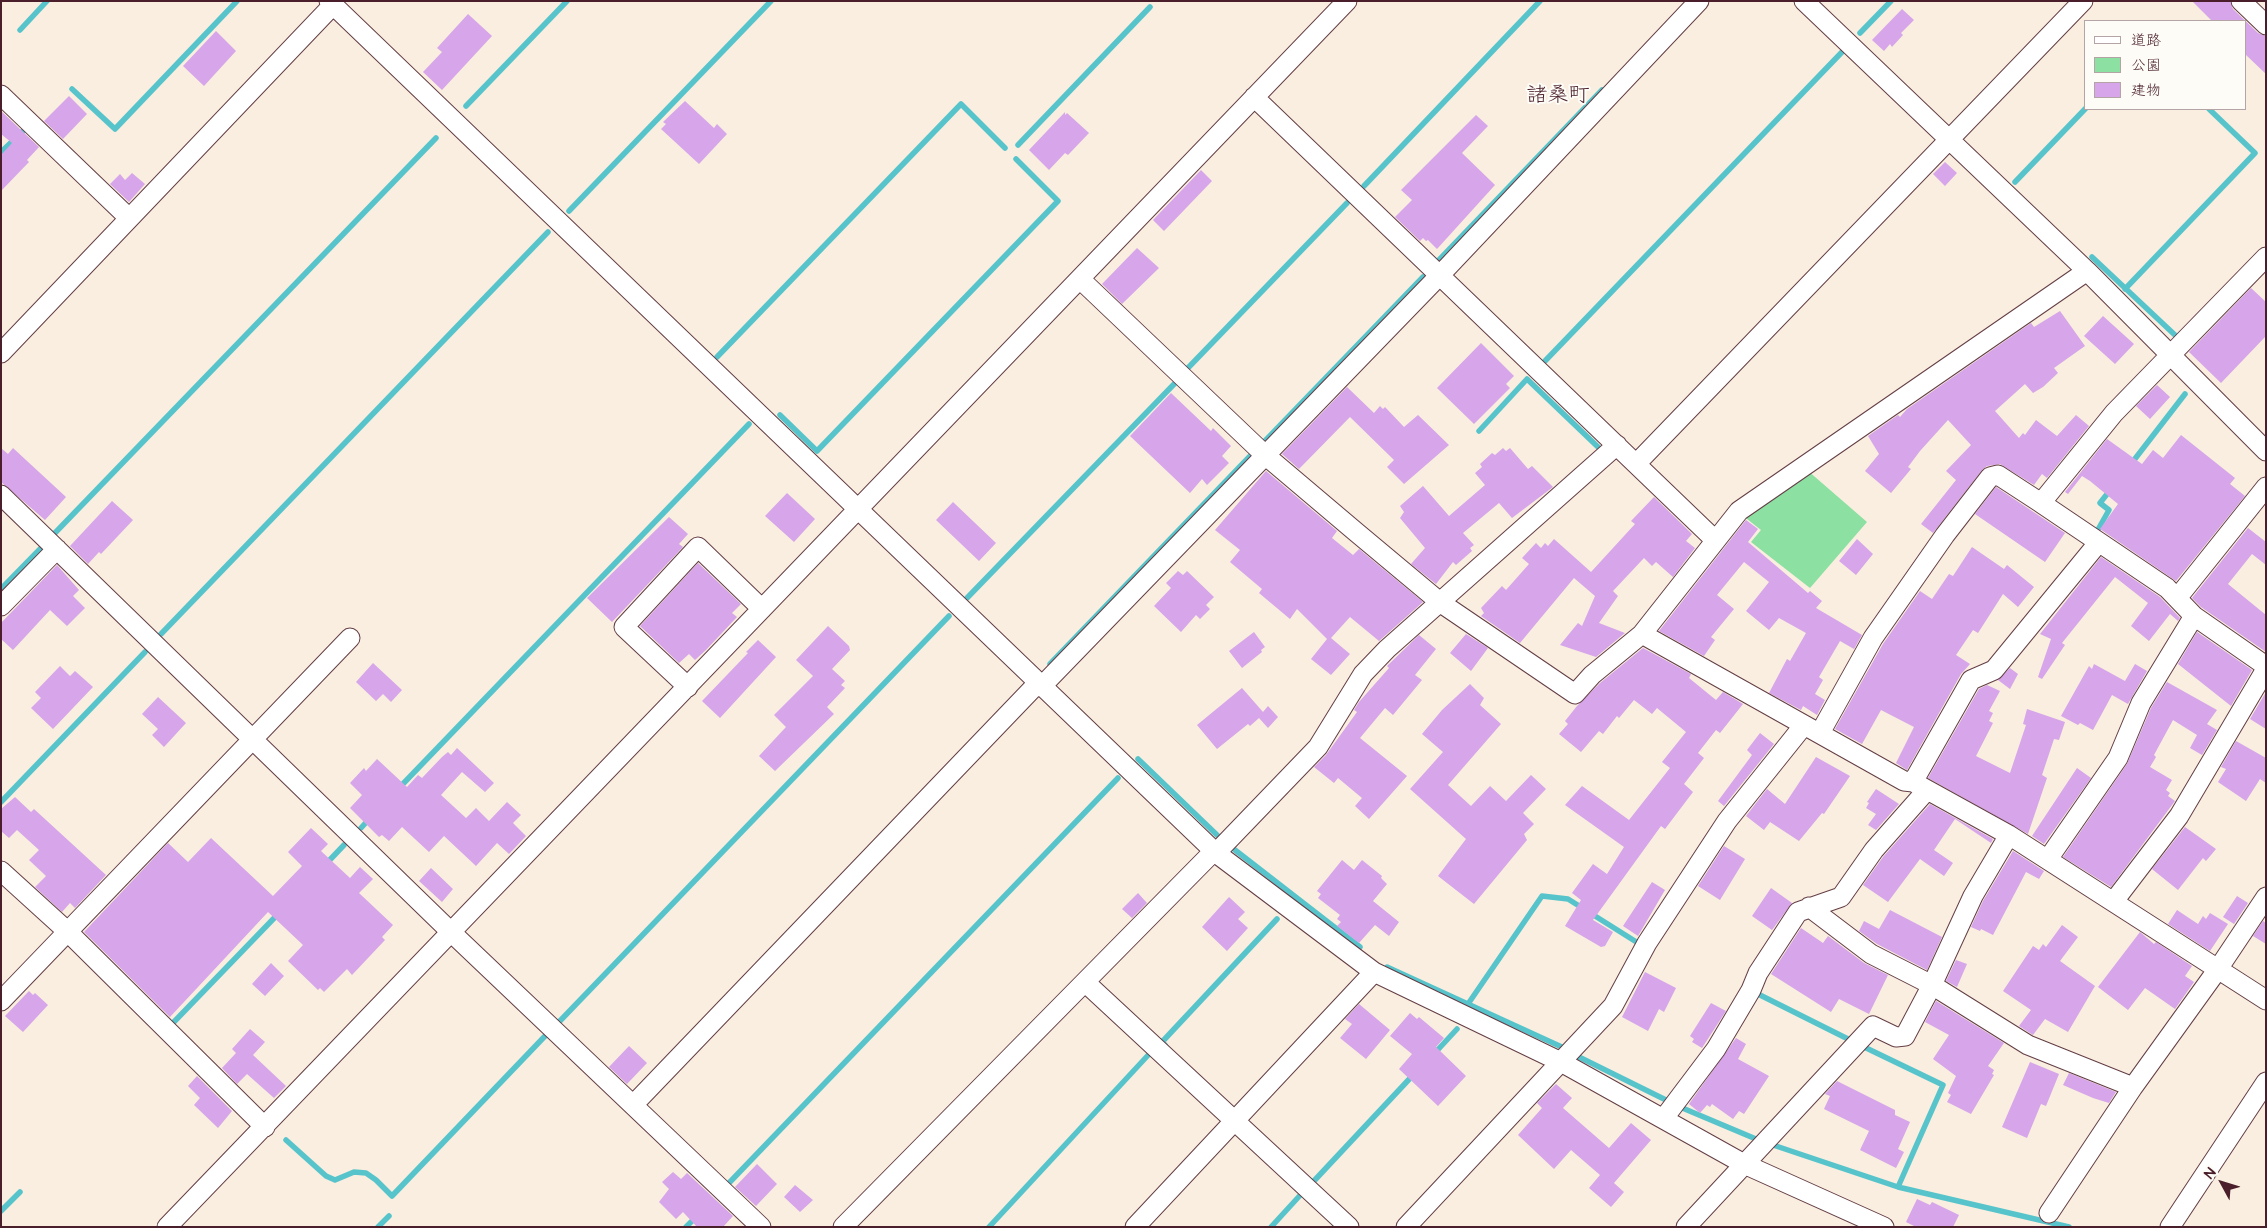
<!DOCTYPE html>
<meta charset="utf-8">
<style>
body{margin:0}
#map{position:relative;width:2267px;height:1228px;overflow:hidden;background:#f9eedf;font-family:"Architects Daughter","Klee One",sans-serif}
canvas{display:block}
.frame{position:absolute;inset:0;border:2px solid #4a1f2b;pointer-events:none}
.legend{position:absolute;left:2084px;top:20px;width:162px;height:90px;box-sizing:border-box;background:#fdfcf7;border:1px solid #b5a4a5;margin:0;padding:6px 9px;list-style:none;font-size:15px;color:#4a1f2b}
.legend li{display:flex;align-items:center;gap:10px;height:25px}
.legend b{width:25px;border:1px solid #b5a4a5}
.north{position:absolute;left:2197px;top:1158px;width:50px;height:50px;-webkit-text-stroke:4px #fdfcf7;paint-order:stroke;rotate:309deg;font-size:14px;font-weight:700;line-height:20px;text-align:center;color:#4a1f2b}
.north::after{content:'';display:block;margin:auto;width:18px;height:22px;background:#4a1f2b;clip-path:polygon(50% 0,100% 100%,50% 72%,0 100%)}
</style>
<div id="map">
<canvas width="2267" height="1228"></canvas>
<div class="frame"></div>
<ul class="legend">
<li><b style="height:6px;background:#fff"></b>道路</li>
<li><b style="height:14px;background:#8be0a2"></b>公園</li>
<li><b style="height:14px;background:#d6a5ea"></b>建物</li>
</ul>
<div class="north">N</div>
</div>
<script>
const ctx = document.querySelector('canvas').getContext('2d');
ctx.lineJoin = 'round';
function fillPath(path, color) { ctx.fillStyle = color; ctx.fill(path, 'evenodd'); }
const poly = rows => new Path2D(rows.map(r => 'M' + r).join(''));
function strokePath(path, color, width, dash) { ctx.strokeStyle = color; ctx.lineWidth = width; ctx.lineCap = dash ? 'butt' : 'round'; ctx.setLineDash(dash || []); ctx.stroke(path); }
function label(font, color, halo, rows, align = 'center') {
  ctx.font = font + ' "Architects Daughter","Klee One",sans-serif'; ctx.lineWidth = 4; ctx.setLineDash([]); ctx.textBaseline = 'middle'; ctx.strokeStyle = halo; ctx.fillStyle = color; for (const [text, x, y, turn = 0] of rows) {
    ctx.save(); ctx.translate(x, y); ctx.rotate((+turn || 0) * Math.PI / 180); ctx.textAlign = isNaN(turn) ? turn : align; if (halo) ctx.strokeText(text, 0, 0); ctx.fillText(text, 0, 0); ctx.restore();
  }
}
fillPath(poly([
 [1807,470,1867,522,1810,588,1751,542,1761,530,1742,515]
]), '#8be0a2');
strokePath(poly([
 [20,30,47,1],
 [1860,33,1891,1],
 [72,89,115,129,237,1],
 [466,106,567,1],
 [1018,145,1150,7],
 [1,152,23,131],
 [2015,182,2086,108],
 [1364,186,1540,1],
 [569,211,771,1],
 [2092,257,2176,336],
 [1439,260,1602,90],
 [2125,289,2255,153,2209,109],
 [717,357,961,104,1005,148],
 [1545,361,1842,52],
 [1186,370,1347,203],
 [780,415,817,451,1058,201,1016,159],
 [1479,431,1527,379,1598,447],
 [1264,442,1423,277],
 [2131,464,2185,394],
 [53,535,436,138],
 [2095,535,2109,510,2100,503,2111,489],
 [1,589,41,548],
 [967,598,1178,380],
 [161,634,548,232],
 [1050,664,1253,453],
 [1138,759,1217,835],
 [399,788,749,424],
 [1,802,145,652],
 [361,828,370,818],
 [1235,850,1360,947],
 [325,865,344,845],
 [1387,967,1564,1048],
 [1756,993,1850,1040],
 [1468,1004,1542,896,1568,899,1638,943],
 [558,1023,949,616],
 [171,1025,279,913],
 [1165,1045,1162,1042,1277,919],
 [1862,1046,1943,1085,1898,1187],
 [1433,1055,1457,1029],
 [1579,1057,1668,1101],
 [1680,1107,1756,1139],
 [286,1140,326,1176,335,1180,354,1172,366,1173,376,1180,392,1196,546,1035],
 [1773,1145,1898,1187,2069,1227],
 [1313,1182,1414,1074],
 [728,1184,1118,778],
 [1,1211,20,1192],
 [378,1227,389,1216],
 [686,1227,697,1216],
 [989,1227,1151,1052],
 [1271,1227,1304,1191]
]), '#57c4cb', 5.5);
fillPath(poly([
 [2192,1,2230,1,2233,9,2258,33,2266,36,2266,74,2246,55,2246,21,2212,21],
 [1902,9,1914,20,1901,33,1903,35,1892,47,1890,44,1884,51,1872,40],
 [468,14,492,36,442,90,423,72,442,52,437,48],
 [216,31,236,51,204,86,183,66],
 [69,96,87,114,63,139,44,121],
 [685,101,714,128,717,124,727,134,699,164,661,129,666,124,663,122],
 [1,111,39,147,27,160,29,162,1,191,1,155,12,143,1,134],
 [1065,112,1065,115,1067,113,1089,133,1068,155,1065,153,1049,170,1029,150],
 [1476,115,1488,126,1462,153,1495,185,1437,249,1428,240,1426,241,1423,238,1420,241,1395,217,1412,200,1401,190],
 [1945,162,1957,173,1945,186,1933,174],
 [1201,170,1212,181,1164,231,1153,220],
 [132,173,145,184,129,202,110,184,120,174,125,180],
 [1137,248,1159,268,1122,304,1102,284],
 [2251,288,2266,302,2266,336,2221,383,2189,352],
 [2060,311,2085,346,2054,368,2058,373,2043,387,2033,393,2025,384,1995,411,2019,438,2023,433,2025,435,2036,420,2057,436,2076,415,2089,426,2047,478,2042,474,2034,485,2000,464,1987,466,1982,470,1933,533,1921,524,1956,480,1946,471,1971,445,1948,420,1920,451,1908,467,1911,469,1891,493,1865,471,1879,454,1868,436,1898,415,1900,417,1907,409,2031,323,2034,327],
 [2103,316,2134,344,2115,364,2084,336],
 [1481,343,1514,376,1506,384,1510,388,1474,424,1437,388],
 [2157,385,2170,397,2150,419,2136,406],
 [1347,387,1374,413,1380,406,1383,409,1385,407,1404,427,1418,415,1449,445,1404,484,1387,467,1394,460,1350,417,1299,469,1282,454],
 [1171,393,1211,431,1213,428,1231,446,1222,456,1229,463,1207,485,1202,479,1190,493,1130,436],
 [2181,435,2235,478,2230,484,2245,496,2176,581,2100,529,2118,504,2090,481,2082,476,2068,494,2065,492,2107,439,2142,464,2153,450,2163,458],
 [1,448,8,454,13,448,66,497,45,520,1,482],
 [1503,448,1506,451,1510,448,1528,469,1532,466,1553,487,1512,518,1499,503,1463,533,1474,545,1470,548,1472,551,1456,565,1453,562,1436,584,1411,564,1425,548,1400,518,1404,512,1400,506,1423,486,1449,516,1485,485,1475,473,1482,467,1480,464,1492,453,1495,455],
 [1266,471,1337,531,1332,538,1353,555,1359,549,1423,602,1379,641,1350,617,1331,638,1350,654,1331,675,1311,659,1327,639,1297,609,1290,619,1259,593,1262,589,1230,562,1240,550,1215,530],
 [1996,487,2065,533,2045,562,1975,514],
 [787,493,815,519,794,542,765,516],
 [1654,497,1692,534,1686,541,1695,548,1673,577,1656,562,1652,566,1644,558,1613,591,1618,596,1599,623,1625,633,1596,657,1560,645,1578,623,1582,626,1595,596,1574,578,1520,643,1481,616,1484,613,1481,608,1502,586,1506,590,1529,564,1522,558,1536,543,1541,548,1545,543,1548,546,1554,539,1591,572,1635,524,1631,521],
 [112,501,133,520,101,554,99,552,88,564,70,546],
 [953,502,996,543,979,561,936,520],
 [669,517,688,534,679,544,683,547,612,622,587,598],
 [1746,520,1758,529,1748,542,1808,593,1810,591,1822,601,1816,608,1862,635,1854,649,1840,641,1819,677,1823,680,1815,694,1825,700,1817,715,1803,706,1801,710,1769,693,1787,659,1790,661,1806,633,1779,618,1769,630,1746,611,1769,582,1744,562,1717,595,1734,609,1711,637,1715,640,1704,656,1659,631],
 [2248,528,2266,542,2266,565,2252,554,2228,584,2266,615,2266,652,2201,607,2192,598],
 [1857,539,1873,554,1856,575,1839,561],
 [1972,547,2004,569,2007,565,2034,587,2018,607,2003,594,1978,633,1973,630,1956,655,1970,664,1961,674,1907,770,1896,763,1914,727,1881,710,1862,744,1835,729,1883,644,1920,591,1932,599,1949,574,1953,576],
 [2101,557,2160,597,2180,618,2178,621,2170,614,2149,641,2131,626,2148,603,2115,577,2062,643,2065,645,2042,679,2038,677,2051,639,2040,634],
 [698,563,741,604,732,613,737,617,706,650,695,660,689,654,679,663,640,626],
 [57,565,79,590,73,596,85,608,67,626,50,610,13,650,1,639,1,623],
 [1178,571,1183,575,1187,571,1214,597,1206,605,1210,609,1200,619,1196,615,1181,632,1154,606,1171,588,1166,583],
 [828,626,849,646,850,650,832,669,845,681,841,685,845,688,827,707,834,714,775,771,759,756,786,727,774,715,813,676,796,660],
 [1254,632,1265,647,1261,650,1262,652,1242,668,1229,651],
 [2197,632,2252,670,2231,706,2178,664],
 [1466,634,1488,648,1471,671,1450,653],
 [1419,635,1436,649,1415,675,1422,680,1393,715,1385,708,1360,738,1407,776,1369,819,1355,806,1362,798,1338,778,1334,783,1314,767,1326,755,1357,712,1354,710,1359,702,1389,668,1387,666],
 [758,640,776,657,720,718,702,701,748,653,746,652],
 [1643,648,1691,674,1689,678,1716,700,1723,692,1743,704,1720,733,1716,730,1698,753,1704,758,1684,784,1693,792,1665,829,1661,826,1593,920,1613,932,1605,946,1601,947,1565,926,1581,900,1572,893,1593,864,1607,874,1624,847,1565,805,1582,786,1629,820,1670,768,1662,762,1686,732,1657,708,1652,714,1634,700,1619,718,1617,716,1603,734,1599,731,1581,752,1559,734,1568,724,1565,721,1577,706,1600,683],
 [373,663,402,690,391,702,383,694,376,701,356,682],
 [2094,664,2125,681,2135,664,2147,671,2128,704,2112,695,2093,730,2080,723,2078,725,2061,716,2089,666,2092,669],
 [60,666,70,676,75,671,93,687,53,729,31,708,41,698,35,692],
 [2010,668,2018,674,2010,689,1998,680],
 [2167,682,2217,710,2207,724,2217,730,2202,755,2190,748,2197,735,2173,720,2154,755,2156,757,2150,767,2172,780,2166,790,2170,793,2168,796,2175,801,2111,887,2063,857,2127,764,2151,708],
 [1470,684,1484,698,1480,705,1501,724,1448,785,1471,806,1490,786,1506,801,1531,775,1546,789,1523,813,1534,824,1524,834,1527,840,1474,904,1438,876,1466,839,1410,789,1443,752,1422,734,1442,710],
 [1987,685,2000,691,1989,711,1993,713,1989,721,1993,723,1976,756,2010,773,2026,725,2023,724,2027,709,2065,722,2059,740,2054,739,2042,775,2047,778,2028,834,1928,778,1979,689],
 [1242,688,1263,712,1268,706,1278,717,1268,728,1259,718,1250,726,1248,724,1217,749,1197,725],
 [2266,692,2266,729,2250,719],
 [158,697,186,723,164,747,152,735,158,729,142,714],
 [1760,733,1774,744,1724,806,1718,801,1752,755,1747,750],
 [2236,741,2266,758,2266,783,2260,779,2246,801,2218,782,2226,769,2221,767],
 [457,748,494,783,485,792,462,772,441,795,466,818,476,808,489,821,507,802,521,815,513,823,526,836,509,854,497,843,476,866,444,836,429,852,402,827,389,841,382,835,379,837,350,808,362,795,350,783,364,768,366,771,377,759,407,787,418,775,422,778,442,757,448,752,451,755],
 [1816,757,1850,776,1824,814,1822,813,1799,841,1770,822,1764,830,1746,816,1767,789,1785,804],
 [2077,768,2091,778,2044,844,2032,836],
 [1876,789,1899,804,1876,830,1868,825,1876,814,1866,808,1869,803,1867,802],
 [15,797,31,812,34,809,106,875,75,908,70,903,62,912,35,887,46,876,29,860,39,850,17,830,9,838,1,831,1,809],
 [1930,804,1993,839,1991,843,1955,819,1934,850,1953,863,1944,876,1920,859,1888,902,1863,885,1883,857],
 [2185,827,2216,849,2206,861,2203,858,2178,890,2152,869],
 [311,828,328,844,321,851,350,878,360,867,373,879,359,893,393,925,382,937,385,940,352,975,347,969,324,992,320,988,318,990,288,961,303,945,268,912,170,1017,84,932,168,843,188,862,211,838,273,896,302,866,288,852],
 [1724,846,1745,859,1720,900,1698,886],
 [2013,851,2044,871,2039,879,2026,872,1993,935,1981,929,1980,931,1971,927,1983,901],
 [1342,860,1354,870,1362,860,1382,876,1381,878,1387,884,1373,901,1399,922,1389,936,1375,925,1359,943,1337,926,1341,922,1337,919,1340,915,1318,898,1321,894,1317,891],
 [431,868,453,889,442,902,419,881],
 [1652,882,1665,890,1638,936,1623,926],
 [1771,888,1792,903,1772,930,1752,916],
 [1138,893,1147,903,1132,918,1122,909],
 [2237,896,2248,903,2234,924,2223,917],
 [1229,897,1245,912,1238,919,1248,928,1227,951,1202,927],
 [1890,910,1942,937,1927,970,1877,944,1859,931,1864,921,1879,929],
 [2177,910,2198,924,2203,916,2206,919,2210,913,2228,924,2210,951,2168,924],
 [2263,921,2266,923,2266,944,2253,936],
 [2062,925,2078,937,2060,961,2095,986,2068,1032,2045,1019,2033,1035,2019,1026,2031,1010,2003,991,2033,946,2039,950,2043,944,2046,947],
 [1801,928,1823,943,1828,936,1864,963,1888,975,1869,1014,1839,999,1831,1012,1771,974],
 [2140,932,2154,944,2156,942,2192,966,2185,976,2194,982,2175,1009,2145,988,2128,1010,2098,987],
 [1956,960,1967,964,1957,987,1946,981],
 [271,963,284,976,265,996,252,984],
 [1645,972,1676,988,1664,1012,1659,1009,1648,1031,1622,1017],
 [29,991,33,995,35,993,48,1005,23,1032,5,1016],
 [1936,1001,2004,1043,1988,1066,1994,1070,1992,1074,1994,1075,1971,1114,1947,1102,1951,1095,1948,1093,1956,1076,1933,1059,1949,1035,1925,1022],
 [1711,1003,1726,1011,1702,1048,1692,1042,1694,1039,1690,1036],
 [1359,1004,1390,1030,1366,1059,1340,1038,1352,1024,1345,1019],
 [1410,1013,1417,1019,1419,1017,1444,1038,1436,1047,1466,1076,1438,1106,1399,1069,1412,1054,1390,1036],
 [250,1029,265,1042,253,1055,286,1086,274,1098,247,1074,237,1084,222,1068,236,1053,232,1049],
 [1736,1038,1746,1044,1738,1059,1769,1076,1744,1114,1739,1111,1733,1119,1712,1104,1710,1107,1707,1105,1700,1113,1689,1104],
 [629,1046,647,1063,627,1084,609,1067],
 [2030,1062,2059,1074,2046,1106,2041,1104,2027,1138,2002,1127],
 [2069,1073,2116,1092,2109,1103,2093,1098,2063,1085],
 [197,1076,232,1111,218,1128,194,1105,200,1098,188,1086],
 [1837,1081,1895,1110,1895,1115,1910,1122,1898,1149,1904,1152,1896,1168,1860,1150,1869,1131,1824,1109,1830,1096,1825,1094],
 [1556,1084,1572,1098,1563,1108,1609,1148,1631,1123,1651,1140,1614,1183,1624,1192,1611,1207,1589,1188,1600,1175,1571,1150,1554,1169,1518,1135,1542,1108,1537,1103],
 [757,1164,777,1184,756,1206,735,1187],
 [673,1172,681,1179,687,1173,733,1216,723,1227,697,1227,683,1212,676,1219,659,1202,669,1189,662,1182],
 [795,1185,813,1200,800,1212,784,1197],
 [1917,1199,1930,1205,1932,1202,1959,1215,1953,1227,1916,1227,1906,1222]
]), '#d6a5ea');
const minor = poly([
 [329,1,1216,853,1374,972,1561,1062,1744,1164,1884,1227],
 [1804,1,2087,271,2266,451],
 [2241,1,2266,25],
 [1,95,129,218],
 [1254,97,1715,540],
 [2266,257,2114,413,2041,503,2167,588,2194,616,2266,666],
 [1080,279,1265,455,1356,532,1441,603,1575,694,1592,675,1642,634,1904,781,1913,782,2009,835,2266,1000],
 [1,353,333,5],
 [1636,464,2083,1],
 [1,495,452,933,761,1227],
 [2178,597,2266,487],
 [1,606,57,549],
 [1642,634,1739,511,2087,271],
 [688,687,624,627,698,547,762,609],
 [1041,687,1440,275,1699,1],
 [1820,733,1873,638,1945,535,1990,477,1998,475,2041,503],
 [1913,782,1971,680,1994,670,2099,542],
 [1216,853,1318,747,1363,674,1387,649,1617,445],
 [2048,859,2118,758,2141,703,2194,616],
 [1,871,67,931,265,1127],
 [2114,901,2179,816,2266,669],
 [1809,907,1871,954,1932,985,2028,1045,2133,1087,2218,969,2266,897],
 [1086,983,1349,1227],
 [1,1001,350,638],
 [634,1104,1037,684],
 [1664,1118,1716,1049,1751,990,1758,973,1798,912,1841,897,1874,850,1927,790],
 [2049,1213,2133,1087],
 [167,1227,1347,1],
 [843,1227,1214,851],
 [1135,1227,1374,972],
 [1406,1227,1613,1006,1647,943,1727,821,1804,725],
 [1686,1227,1873,1026,1896,1037,1905,1036,1932,985,1973,896,2009,835],
 [2170,1227,2266,1082]
]);
strokePath(minor, '#643e46', 21);
strokePath(minor, '#fff', 19);
label('21px', '#4a1f2b', '#fdfcf7', [
 ["諸桑町",1558,97]
]);
</script>
